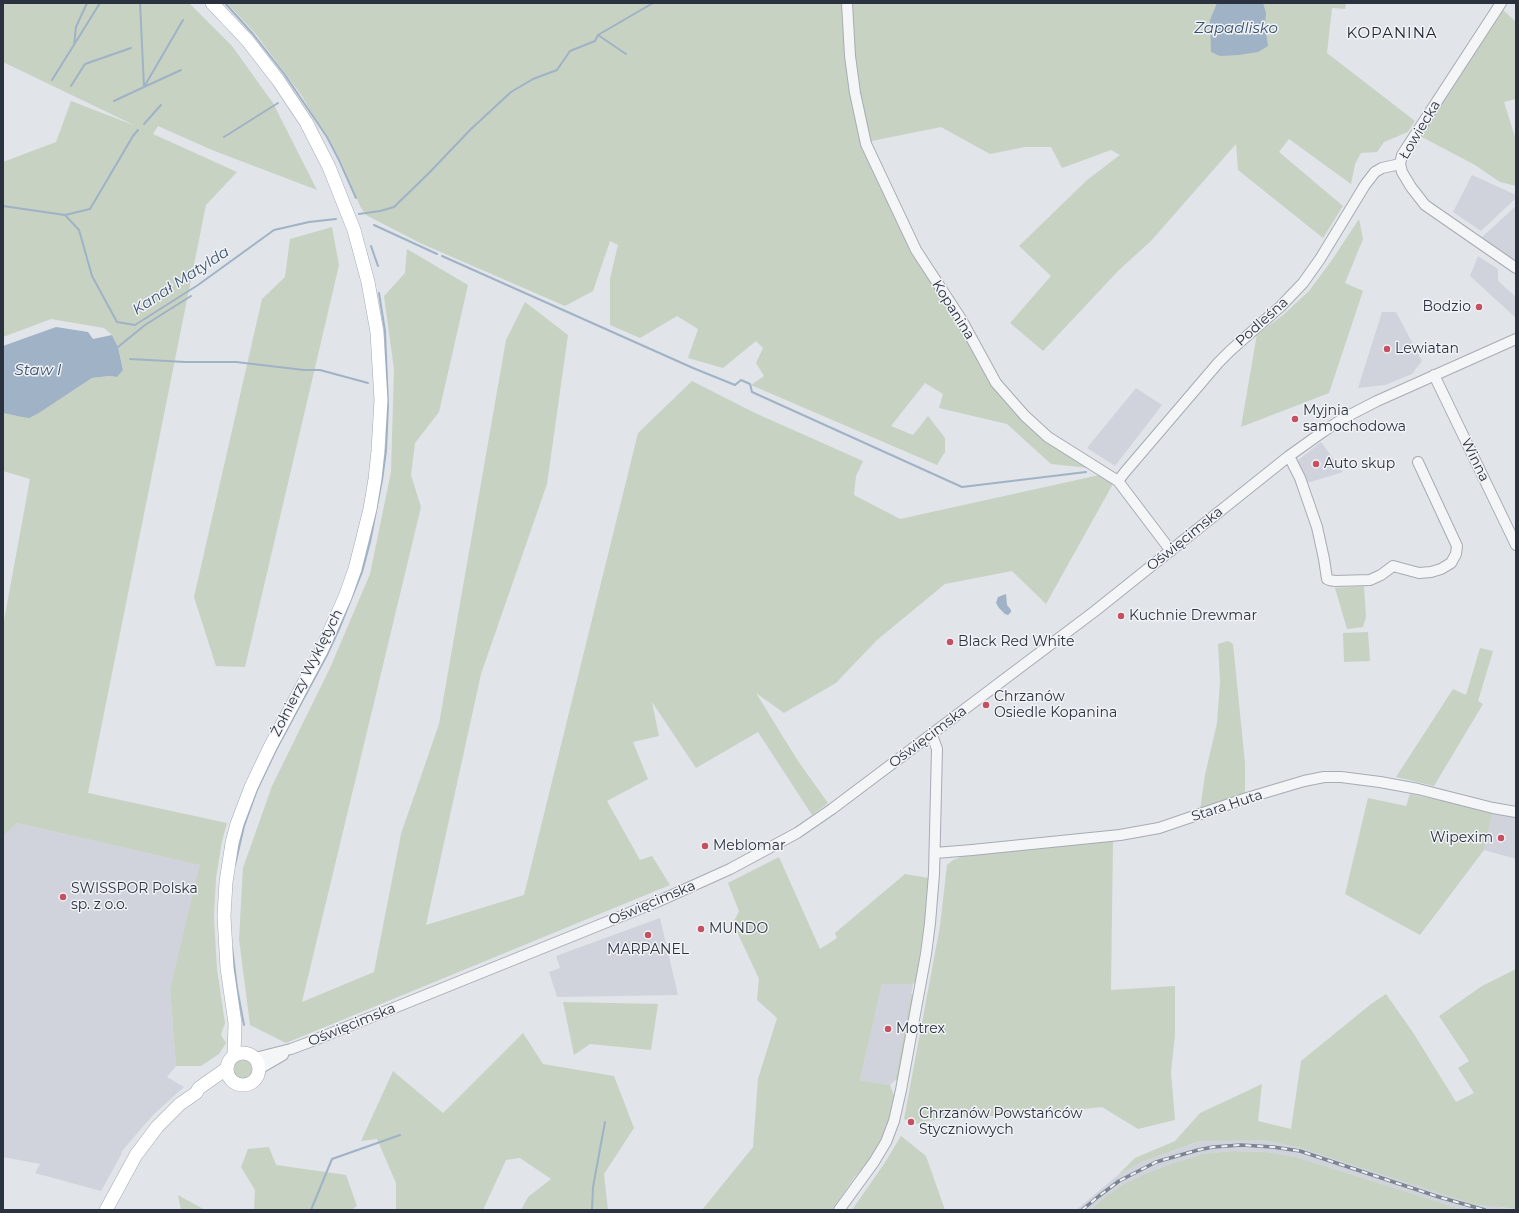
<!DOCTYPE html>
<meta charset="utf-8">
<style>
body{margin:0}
#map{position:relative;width:1519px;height:1213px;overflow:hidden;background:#e1e4e9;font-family:Montserrat,sans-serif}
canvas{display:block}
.frame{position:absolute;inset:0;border:4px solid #2b323f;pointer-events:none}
</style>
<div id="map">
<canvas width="1519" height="1213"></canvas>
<div class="frame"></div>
</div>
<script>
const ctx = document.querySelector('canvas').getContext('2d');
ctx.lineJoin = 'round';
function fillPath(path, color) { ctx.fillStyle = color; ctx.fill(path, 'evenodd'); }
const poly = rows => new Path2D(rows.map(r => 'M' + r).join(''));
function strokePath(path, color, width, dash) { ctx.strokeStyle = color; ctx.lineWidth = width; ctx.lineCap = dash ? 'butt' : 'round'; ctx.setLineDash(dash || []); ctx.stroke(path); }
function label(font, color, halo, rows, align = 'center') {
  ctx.font = font + ' Montserrat,sans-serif'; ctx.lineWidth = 3; ctx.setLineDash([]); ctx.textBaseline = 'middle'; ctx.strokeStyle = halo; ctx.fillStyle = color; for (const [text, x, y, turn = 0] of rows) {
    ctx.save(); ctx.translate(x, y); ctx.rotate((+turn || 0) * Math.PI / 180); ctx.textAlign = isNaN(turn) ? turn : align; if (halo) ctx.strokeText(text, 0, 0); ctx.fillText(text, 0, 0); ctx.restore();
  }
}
fillPath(poly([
 [1472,175,1516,195,1516,198,1481,231,1453,212],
 [1516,206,1516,267,1482,237],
 [1478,256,1498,269,1498,281,1516,297,1516,318,1470,276],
 [1382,312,1396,312,1422,361,1412,374,1385,385,1358,388],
 [1136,388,1162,405,1115,466,1087,448],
 [1321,442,1343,472,1311,482,1306,482,1297,461],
 [1493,811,1516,815,1516,859,1484,850],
 [17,823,201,865,170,989,176,1066,167,1077,184,1087,153,1115,122,1151,121,1155,101,1191,35,1173,40,1164,3,1157,3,834,6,834],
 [660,918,678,995,557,997,549,972,560,968,556,956],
 [882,984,913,984,895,1080,890,1085,860,1080],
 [1231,1140,1264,1140,1301,1148,1502,1208,1516,1209,1516,1210,1464,1210,1296,1157,1266,1152,1232,1151,1202,1154,1171,1164,1144,1174,1122,1185,1101,1200,1091,1210,1076,1210,1118,1175,1142,1162,1201,1141]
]), '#d0d3db');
fillPath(poly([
 [3,3,189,3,232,46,273,103,317,190,212,150,158,126,153,134,237,172,206,205,88,793,227,823,222,841,216,878,214,917,217,969,225,1023,221,1035,226,1043,219,1054,201,1066,176,1066,170,989,200,865,17,823,6,834,3,834,3,626,30,479,3,471,3,413,17,416,39,413,92,378,109,376,117,377,123,369,118,347,112,335,104,328,51,319,3,337,3,162,56,142,71,101,136,126,3,62],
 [227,3,843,3,844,32,849,75,849,3,1346,3,1345,9,1332,8,1327,53,1415,121,1408,132,1384,142,1377,152,1361,153,1355,164,1351,184,1289,139,1279,152,1343,206,1323,238,1238,170,1236,144,1151,241,1119,270,1043,351,1010,323,1051,276,1019,246,1087,180,1120,155,1111,150,1062,168,1051,147,1025,147,990,154,941,127,862,143,995,386,1089,468,1051,464,1007,424,939,408,943,394,925,383,891,426,913,435,928,416,945,438,945,452,937,465,751,385,764,376,756,363,763,348,756,341,723,368,688,358,698,329,677,316,640,338,610,325,610,279,618,245,610,241,593,291,565,306,420,243,366,215,361,208,341,161,328,137,314,117,302,96,255,33],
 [1503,10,1516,22,1516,99,1504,102,1516,140,1516,186,1500,182,1475,165,1420,136],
 [1359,219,1363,239,1345,283,1363,291,1329,393,1241,427,1257,334,1282,316,1309,291,1332,260],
 [332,227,339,265,245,667,216,666,194,597,262,299,285,277,290,239],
 [407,249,468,285,439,412,415,443,411,475,421,507,302,1002,374,972,401,834,439,724,506,340,525,302,568,335,547,484,481,674,426,925,524,895,638,433,692,381,755,413,863,461,856,476,854,495,900,519,1104,474,1114,482,1046,604,1012,571,945,584,877,640,836,683,784,713,756,693,798,761,828,803,812,815,758,732,696,768,652,702,659,736,633,742,648,779,607,801,640,860,652,856,670,885,286,1043,250,1025,239,939,243,868,272,786,330,668,370,574,391,472,394,369,384,296,405,273],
 [1364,586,1366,617,1363,627,1347,629,1335,588],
 [1368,632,1370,661,1344,662,1343,633],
 [1228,641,1233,644,1245,763,1245,794,1200,810,1205,775,1217,723,1220,682,1218,644],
 [1480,648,1493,651,1478,701,1483,704,1434,786,1396,777,1453,689,1466,695],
 [1410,794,1493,811,1484,850,1420,935,1345,894,1368,798,1406,806],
 [1113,838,1111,990,1175,986,1175,1035,1171,1072,1175,1120,1138,1129,1102,1107,1028,1115,961,1117,927,1121,917,1124,904,1119,940,926,947,865,953,860,963,856],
 [779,857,820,949,837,938,835,933,905,874,929,878,926,918,925,919,916,981,913,984,882,984,860,1080,890,1085,895,1098,894,1106,882,1139,870,1160,854,1178,832,1210,702,1210,753,1147,758,1079,777,1018,757,1000,759,979,733,923,739,911,728,883],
 [1516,969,1516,1209,1473,1204,1301,1148,1264,1140,1200,1141,1142,1162,1118,1175,1135,1158,1175,1141,1200,1113,1262,1084,1258,1121,1291,1129,1301,1061,1371,1004,1386,994,1414,1034,1456,1102,1474,1093,1458,1068,1469,1061,1439,1016,1482,986],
 [911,994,916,996,899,1080,897,1081,895,1080],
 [563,1002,658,1004,651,1050,590,1044,574,1055],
 [523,1033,543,1064,614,1076,634,1128,604,1174,608,1210,521,1210,528,1197,551,1179,520,1158,506,1160,483,1210,396,1210,396,1183,377,1139,361,1141,393,1071,443,1113],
 '231 1069a11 11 0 1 1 22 0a11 11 0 1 1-22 0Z',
 [901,1136,926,1156,945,1210,852,1210,884,1164],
 [269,1147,276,1165,346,1175,357,1206,351,1210,254,1210,255,1190,241,1167,248,1149],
 [1232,1151,1266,1152,1296,1157,1464,1210,1091,1210,1101,1200,1122,1185,1144,1174,1171,1164,1202,1154],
 [178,1195,205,1210,181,1210]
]), '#c7d2c3');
fillPath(poly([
 [1217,3,1263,3,1266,13,1265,25,1268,46,1258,52,1239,55,1220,56,1211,52,1210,20],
 [56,327,88,332,93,339,112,335,118,347,123,370,117,377,109,376,92,378,39,413,29,418,17,416,3,413,3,346],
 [1006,594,1007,605,1011,610,1011,612,1008,615,1005,614,999,608,996,603,998,597]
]), '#9fb2c6');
strokePath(poly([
 [140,3,144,87,181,70],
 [225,3,253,34,285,75,327,137,339,160,356,198],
 [598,35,626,54],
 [74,45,76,27,87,3],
 [52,80,100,3],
 [71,86,85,64,131,48],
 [114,101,144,87,183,20],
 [144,124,161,105],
 [224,137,278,103],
 [3,206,65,215,79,230,92,276,117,322,135,325,198,285,274,230,309,222,336,219],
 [359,214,380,211,394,207,429,173,470,130,511,92,533,79,557,70,570,51,595,41,598,35,653,3],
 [65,215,90,209,133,136,138,130],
 [374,225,437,254],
 [371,246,378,266],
 [442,256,693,368,735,385,741,380,750,384,752,392,962,487,1086,472],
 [118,347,145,325,191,296],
 [130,359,185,362,236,362,304,370,320,370,368,383],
 [235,865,244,826,257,790,276,750,327,655,340,627,362,572,370,542,382,480,386,451,388,405,385,331,379,293],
 [232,947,237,988,244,1025],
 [311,1210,332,1159,400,1135],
 [592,1210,593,1187,605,1122]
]), '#9fb2c6', 2);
const minor = poly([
 [847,3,850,56,855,93,866,144,916,250,961,319,996,383,1025,416,1048,437,1118,481,1171,551],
 [1501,3,1402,155,1400,164,1402,172,1411,187,1425,205,1516,268],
 [1434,375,1516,545],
 [1289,456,1300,478,1317,527,1324,559,1327,579,1329,580,1335,581,1370,580,1381,575,1393,566,1419,573,1431,572,1441,569,1451,563,1456,554,1457,546,1418,462],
 [1118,481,1125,472,1218,363,1231,350,1281,306,1303,283,1320,259,1365,185,1375,172,1382,168,1400,164],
 [935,853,972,850,1120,835,1159,828,1247,798,1304,781,1324,777,1341,777,1380,782,1418,789,1493,808,1516,812],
 [255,1058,291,1049,307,1043,659,901,730,869,797,833,832,809,1095,611,1289,456,1324,431,1344,418,1377,401,1516,339],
 [259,1069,283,1055],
 [839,1210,874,1162,886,1142,894,1121,901,1090,926,954,930,923,934,874,937,749,932,735]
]);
const major = poly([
 [212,3,247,40,278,80,306,122,329,167,354,230,368,282,377,332,381,400,378,451,375,479,370,509,355,569,345,597,321,651,270,747,251,787,237,824,232,843,226,882,224,916,227,968,235,1023,234,1055],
 '227 1069a16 16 0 1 1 32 0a16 16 0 1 1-32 0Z',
 [106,1210,136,1155,157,1127,180,1104,196,1093,199,1088,226,1069]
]);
strokePath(minor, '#a7abb3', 12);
strokePath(major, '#a2a9b4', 14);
strokePath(minor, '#f4f5f7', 10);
strokePath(major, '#fff', 13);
const rail = poly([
 [1082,1210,1099,1196,1119,1181,1156,1162,1198,1150,1213,1147,1241,1145,1273,1147,1300,1151,1439,1197,1485,1210]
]);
strokePath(rail, '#7c8491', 3.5);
strokePath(rail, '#f1f3f6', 2, [6]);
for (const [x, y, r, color] of [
 [1479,307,4,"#c55062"],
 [1387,349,4,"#c55062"],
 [1295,419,4,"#c55062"],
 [1316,464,4,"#c55062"],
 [1121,616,4,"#c55062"],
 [950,642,4,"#c55062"],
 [986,705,4,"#c55062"],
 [1501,838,4,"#c55062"],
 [705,846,4,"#c55062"],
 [63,897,4,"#c55062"],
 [701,929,4,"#c55062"],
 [648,935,4,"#c55062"],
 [888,1029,4,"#c55062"],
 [911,1122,4,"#c55062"]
]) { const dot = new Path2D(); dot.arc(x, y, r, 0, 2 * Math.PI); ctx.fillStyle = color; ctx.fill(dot); strokePath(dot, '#f1f3f6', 1.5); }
label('14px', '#2b323f', '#f1f3f6', [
 ["Łowiecka",1420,130,-59],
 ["Kopanina",953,310,58],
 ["Podleśna",1262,322,-42],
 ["Winna",1475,460,64],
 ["Oświęcimska",1185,539,-39],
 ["Żołnierzy Wyklętych",307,673,-63],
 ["Oświęcimska",928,737,-37],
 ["Stara Huta",1227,806,-18],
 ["Oświęcimska",652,903,-23],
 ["Oświęcimska",352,1025,-22]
]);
label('14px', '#2b323f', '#f1f3f6', [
 ["Bodzio",1471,307,"right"],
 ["Lewiatan",1395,349],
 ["Myjnia",1303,411],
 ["samochodowa",1303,427],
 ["Auto skup",1324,464],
 ["Kuchnie Drewmar",1129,616],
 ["Black Red White",958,642],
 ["Chrzanów",994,697],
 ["Osiedle Kopanina",994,713],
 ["Wipexim",1493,838,"right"],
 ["Meblomar",713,846],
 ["SWISSPOR Polska",71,889],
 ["sp. z o.o.",71,905],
 ["MUNDO",709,929],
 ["MARPANEL",648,950,"center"],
 ["Motrex",896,1029],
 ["Chrzanów Powstańców",919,1114],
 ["Styczniowych",919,1130]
], 'left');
label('italic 15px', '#385170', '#f1f3f6', [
 ["Zapadlisko",1236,29],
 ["Kanał Matylda",181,281,-33],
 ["Staw I",38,371]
]);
ctx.letterSpacing = '1px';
label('15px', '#1d2430', '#f1f3f6', [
 ["KOPANINA",1392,34]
]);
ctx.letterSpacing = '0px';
</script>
